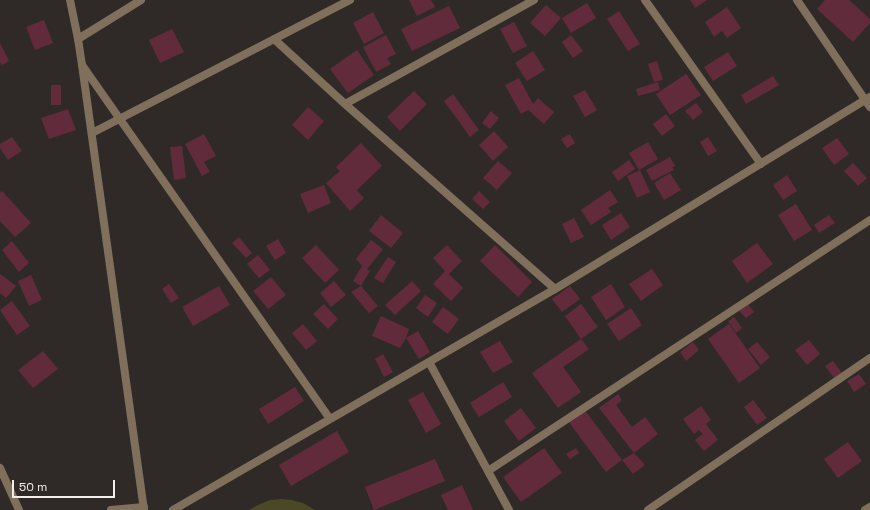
<!DOCTYPE html>
<style>
body{margin:0}
#map{position:relative;width:870px;height:510px;overflow:hidden;background:#2f2a28;font-family:"Space Grotesk",sans-serif}
canvas{display:block}
.scale{position:absolute;left:12px;top:480px;width:103px;height:18px;box-sizing:border-box;border:2px solid #f2eeed;border-top:0;padding-left:5px;font-size:12px;line-height:14px;white-space:nowrap;color:#f2eeed;-webkit-text-stroke:3px #2f2a28;paint-order:stroke}
</style>
<div id="map">
<canvas width="870" height="510"></canvas>
<div class="scale">50 m</div>
</div>
<script>
const ctx = document.querySelector('canvas').getContext('2d');
ctx.lineJoin = 'round';
function fillPath(path, color) { ctx.fillStyle = color; ctx.fill(path, 'evenodd'); }
const poly = rows => new Path2D(rows.map(r => 'M' + r).join(''));
function strokePath(path, color, width, dash) { ctx.strokeStyle = color; ctx.lineWidth = width; ctx.lineCap = dash ? 'butt' : 'round'; ctx.setLineDash(dash || []); ctx.stroke(path); }
fillPath(poly([
 [281,499,292,500,303,503,315,510,249,510,260,504,270,500]
]), '#4a4825');
fillPath(poly([
 [409,0,431,0,435,7,417,16],
 [690,0,707,0,695,8],
 [825,0,849,0,870,19,870,23,853,42,817,9],
 [587,3,596,18,571,33,562,18],
 [546,5,561,18,545,36,530,23],
 [449,6,460,28,412,51,401,29],
 [727,7,741,28,727,38,722,31,714,37,705,22],
 [619,11,640,44,628,51,607,19],
 [373,12,384,33,364,44,353,23],
 [44,20,53,43,35,50,26,27],
 [514,22,527,46,513,53,500,29],
 [172,29,184,52,160,63,149,40],
 [386,35,396,54,387,58,391,64,376,72,363,47],
 [571,35,583,51,573,58,562,42],
 [0,43,9,61,2,65,0,62],
 [357,50,374,75,348,93,330,69],
 [533,51,545,70,527,81,515,63],
 [728,52,737,66,713,81,704,67],
 [657,61,663,80,654,82,648,64],
 [686,74,701,95,670,115,656,94],
 [773,76,779,85,746,104,741,95],
 [519,78,533,104,538,98,554,112,544,124,528,110,521,114,505,85],
 [658,82,660,90,638,96,636,89],
 [51,85,61,85,61,105,51,105],
 [585,90,597,110,585,117,573,96],
 [414,91,427,104,400,131,387,117],
 [453,94,479,130,470,137,444,101],
 [696,103,703,112,693,120,685,111],
 [308,107,324,121,308,140,292,125],
 [68,109,76,130,49,139,41,118],
 [491,111,499,118,490,129,482,123],
 [666,114,675,126,662,136,653,124],
 [494,131,508,147,493,161,479,145],
 [204,134,216,156,204,162,210,172,202,176,185,144],
 [570,134,575,143,567,148,561,139],
 [12,137,22,151,8,160,0,148,0,144],
 [708,137,717,151,708,156,700,142],
 [837,138,849,154,834,165,822,148],
 [648,142,658,159,639,170,629,153],
 [361,143,382,166,357,190,344,176,364,198,350,211,326,183,340,171,336,167],
 [182,146,186,178,174,180,170,147],
 [670,157,675,166,672,167,674,170,652,181,646,170],
 [629,160,635,169,618,181,612,172],
 [498,161,512,173,497,190,483,178],
 [853,163,867,178,858,186,844,171],
 [640,170,650,192,637,198,627,176],
 [670,173,681,190,664,200,654,183],
 [787,175,797,191,783,200,773,185],
 [324,185,331,203,308,213,300,194],
 [610,190,618,202,608,208,611,212,591,225,581,210],
 [2,191,31,223,15,237,0,221,0,193],
 [479,191,490,202,483,209,472,199],
 [796,204,812,230,794,241,778,215],
 [621,213,630,227,611,240,602,225],
 [381,215,403,233,391,248,369,231],
 [829,215,835,223,819,233,814,225],
 [574,218,584,237,571,243,562,224],
 [239,237,252,253,246,258,232,243],
 [278,239,286,253,275,260,266,246],
 [371,240,383,249,367,269,370,271,361,286,353,281,362,266,356,259],
 [12,241,29,263,19,272,2,250],
 [757,243,773,264,747,283,732,261],
 [316,245,339,270,325,283,302,258],
 [447,245,462,261,449,274,463,288,451,301,433,284,445,271,433,258],
 [495,245,532,282,518,297,480,261],
 [258,255,270,270,259,278,247,264],
 [388,257,396,262,383,283,374,278],
 [652,269,663,285,641,301,629,284],
 [0,274,16,286,6,298,0,293],
 [31,275,42,300,29,306,18,281],
 [271,277,286,295,268,309,253,291],
 [334,281,346,295,331,307,320,293],
 [412,281,421,291,395,315,385,305],
 [169,284,179,298,171,303,162,289],
 [611,284,625,307,606,320,591,297],
 [219,286,230,305,193,326,182,307],
 [361,286,378,306,369,313,351,292],
 [570,286,580,299,562,312,552,299],
 [425,295,437,303,428,317,416,308],
 [12,301,30,326,17,335,0,310],
 [324,304,338,319,328,329,313,314],
 [581,304,598,327,581,339,565,316],
 [748,304,754,312,746,318,739,311],
 [443,307,459,319,448,334,432,322],
 [631,308,642,325,619,341,607,324],
 [381,316,409,329,406,338,400,348,372,336],
 [734,317,742,328,736,333,728,321],
 [303,324,317,341,306,350,292,333],
 [729,324,760,368,739,383,708,339],
 [418,331,430,352,419,359,406,338],
 [581,339,589,349,563,367,581,392,558,408,532,373],
 [809,340,820,354,807,365,795,350],
 [500,341,513,362,493,373,480,352],
 [693,342,699,350,686,361,680,352],
 [757,342,770,357,761,365,748,349],
 [43,351,58,369,33,388,18,370],
 [383,354,393,372,384,377,375,359],
 [833,361,842,373,834,378,825,366],
 [859,374,866,384,854,392,847,381],
 [503,382,512,397,479,417,470,403],
 [295,387,304,401,268,424,259,409],
 [423,392,441,424,426,433,408,400],
 [618,394,622,400,616,405,632,427,645,417,658,434,634,453,599,408],
 [753,400,767,418,757,425,744,407],
 [701,406,711,420,706,424,718,440,704,451,695,440,703,434,699,430,694,434,683,419],
 [521,408,536,428,519,441,504,421],
 [584,409,622,460,606,472,568,421],
 [337,431,349,452,291,486,279,465],
 [848,442,862,461,838,478,824,459],
 [544,448,562,473,521,502,503,477],
 [576,448,579,453,570,459,566,454],
 [634,453,645,465,633,474,622,460],
 [435,459,445,481,374,510,365,487],
 [462,485,473,510,448,510,441,495]
]), '#622b3b');
strokePath(poly([
 [645,0,761,164],
 [797,0,870,107],
 [78,39,141,0],
 [274,39,345,104,555,289],
 [82,65,330,419],
 [345,104,534,0],
 [92,133,350,0],
 [429,362,509,510],
 [0,468,19,510],
 [488,471,870,220],
 [111,510,144,507],
 [173,510,555,289,870,97],
 [648,510,870,358],
 [865,510,870,507]
]), '#806f5b', 8);
strokePath(poly([
 [70,0,78,39,82,65,144,510]
]), '#806f5b', 8);
</script>
